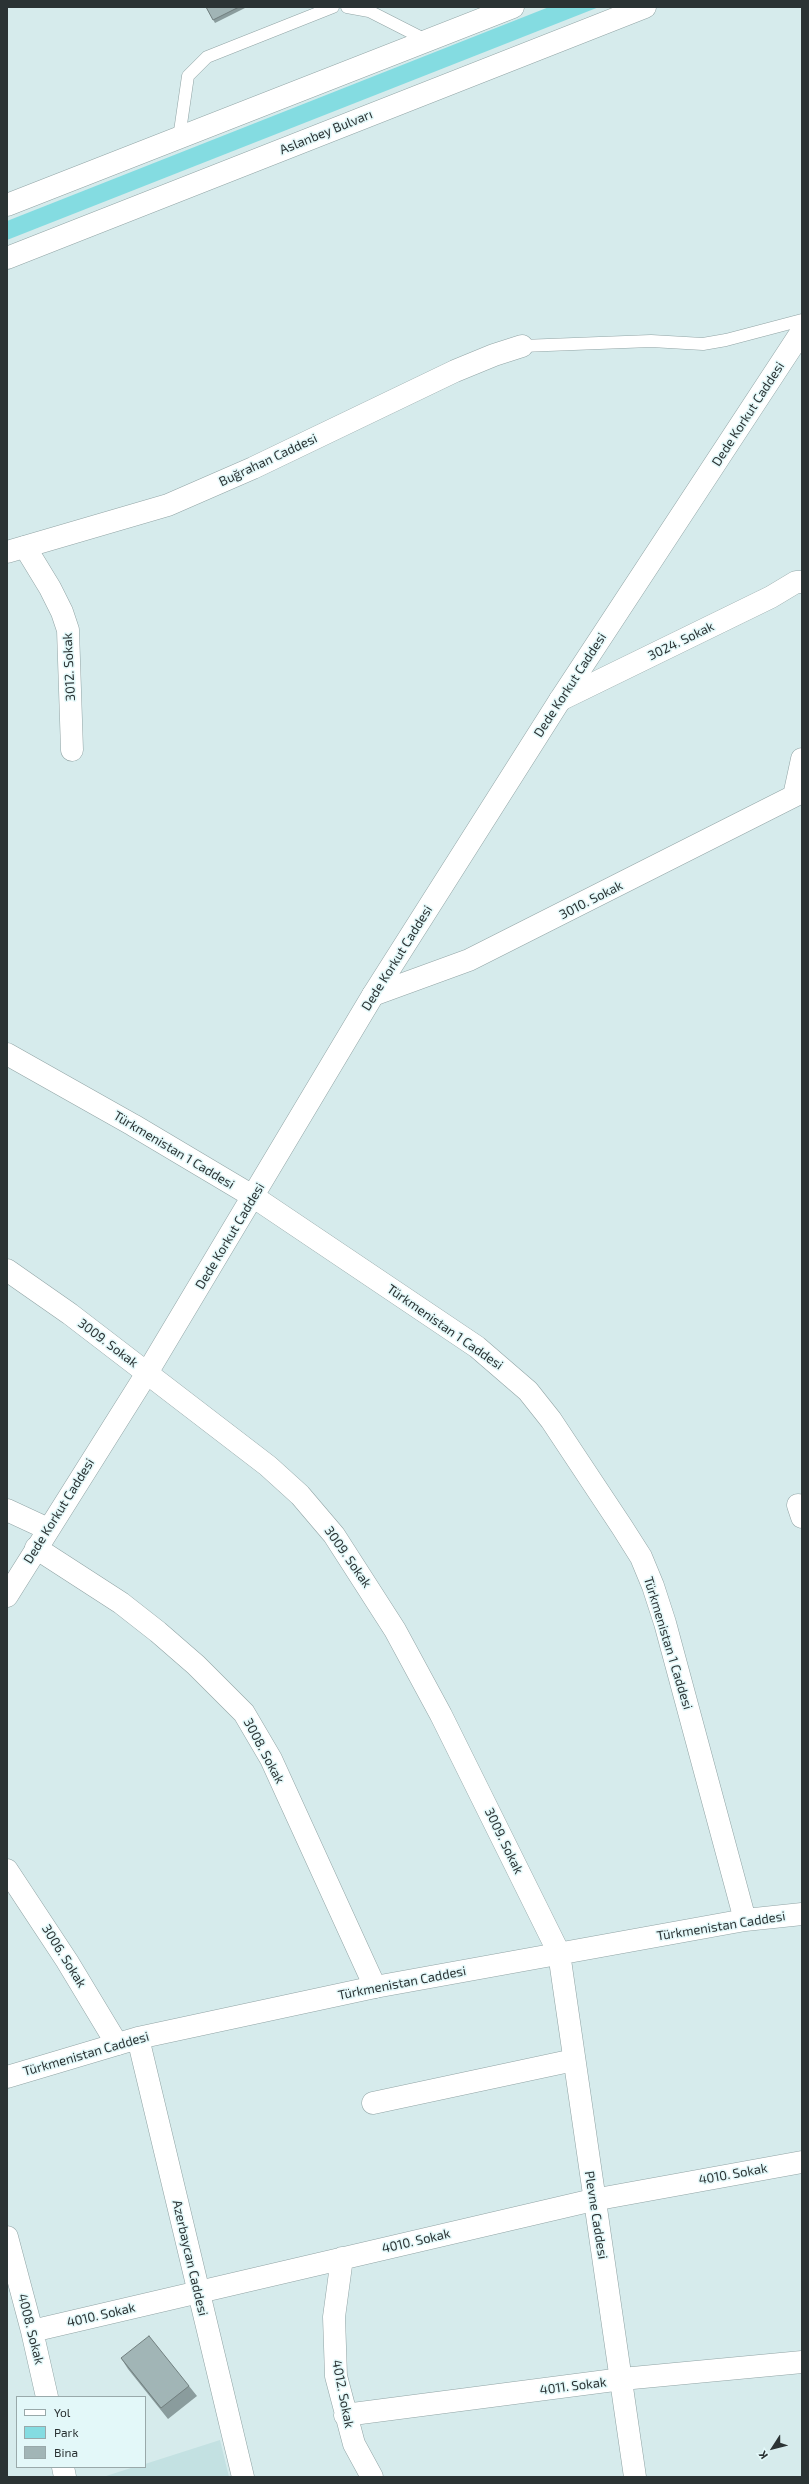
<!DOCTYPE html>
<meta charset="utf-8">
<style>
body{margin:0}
#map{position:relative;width:809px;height:2484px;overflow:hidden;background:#d6ebec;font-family:"Exo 2",sans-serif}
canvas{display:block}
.frame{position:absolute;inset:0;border:8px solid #2b3334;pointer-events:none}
.legend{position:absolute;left:16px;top:2396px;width:130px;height:72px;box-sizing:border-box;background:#e3f8f9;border:1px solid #99a9aa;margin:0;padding:5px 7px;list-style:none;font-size:12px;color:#2b3334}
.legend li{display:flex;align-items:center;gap:8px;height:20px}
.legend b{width:20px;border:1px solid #99a9aa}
.north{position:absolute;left:753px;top:2428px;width:40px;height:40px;-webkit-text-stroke:3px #e3f8f9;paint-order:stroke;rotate:234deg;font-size:11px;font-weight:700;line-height:16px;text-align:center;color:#2b3334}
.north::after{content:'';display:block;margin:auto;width:14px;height:18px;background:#2b3334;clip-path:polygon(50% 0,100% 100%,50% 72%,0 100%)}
</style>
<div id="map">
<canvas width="809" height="2484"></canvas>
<div class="frame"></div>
<ul class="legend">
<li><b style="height:5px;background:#fff"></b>Yol</li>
<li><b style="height:11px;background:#84dce1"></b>Park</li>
<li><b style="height:11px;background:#a1b5b6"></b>Bina</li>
</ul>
<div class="north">K</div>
</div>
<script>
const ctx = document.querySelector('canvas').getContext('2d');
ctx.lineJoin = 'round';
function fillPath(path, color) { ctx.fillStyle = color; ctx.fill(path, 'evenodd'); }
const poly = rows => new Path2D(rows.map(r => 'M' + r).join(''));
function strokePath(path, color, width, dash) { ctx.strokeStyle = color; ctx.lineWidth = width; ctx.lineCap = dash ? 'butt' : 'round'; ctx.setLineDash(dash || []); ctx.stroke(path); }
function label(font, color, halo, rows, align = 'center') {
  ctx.font = font + ' "Exo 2",sans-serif'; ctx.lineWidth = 3; ctx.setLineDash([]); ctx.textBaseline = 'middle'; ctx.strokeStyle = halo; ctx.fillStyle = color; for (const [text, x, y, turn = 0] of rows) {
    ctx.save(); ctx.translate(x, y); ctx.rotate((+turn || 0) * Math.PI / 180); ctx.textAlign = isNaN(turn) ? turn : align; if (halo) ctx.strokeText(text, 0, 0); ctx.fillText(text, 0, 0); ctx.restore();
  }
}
fillPath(poly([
 [220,2440,229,2477,103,2477,134,2467,145,2467,145,2464]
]), '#c3e1e2');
fillPath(poly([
 [549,7,599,7,7,240,7,221]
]), '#84dce1');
const lane = poly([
 [347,7,369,11,426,40],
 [179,138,188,76,207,57,333,7],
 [522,346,651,341,703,344,726,340,802,320]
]);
const street = poly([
 [25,547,50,588,62,612,68,630,72,750],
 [560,700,771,597,796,582,802,582],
 [794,796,802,759],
 [373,995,469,960,802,792],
 [7,1270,70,1314,268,1466,300,1495,334,1535,395,1630,441,1715,559,1953],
 [798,1505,802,1517],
 [7,1510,48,1529],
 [36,1548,121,1603,158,1632,196,1665,244,1713,271,1759,375,1987],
 [7,1870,67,1961,117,2044],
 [373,2103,574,2060],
 [7,2237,32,2331,47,2397],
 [342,2258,334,2317,336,2376,354,2444,372,2477],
 [32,2331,593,2200,802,2162],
 [345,2415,622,2379,802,2362],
 [63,2467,65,2477]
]);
const secondary = poly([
 [7,205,513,7],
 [7,258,645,7],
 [7,552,168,505,253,468,455,371,494,355,522,346],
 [7,1054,133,1125,254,1197,477,1347,528,1391,551,1420,622,1527,641,1557,653,1586,665,1623,745,1920],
 [7,1596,147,1373,373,995,560,700,802,331],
 [559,1953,635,2477],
 [138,2038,243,2477],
 [7,2077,138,2038,375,1987,745,1920,802,1914]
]);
strokePath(lane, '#91a4a5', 13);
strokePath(street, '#91a4a5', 23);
strokePath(secondary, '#91a4a5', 23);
strokePath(lane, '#fff', 12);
strokePath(street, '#fff', 22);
strokePath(secondary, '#fff', 22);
fillPath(poly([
 [206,7,247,7,215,23],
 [121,2358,189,2386,197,2396,168,2419,128,2369]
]), '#8a9c9d');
const building = poly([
 [206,7,239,7,213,20,206,7],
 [149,2336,189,2386,161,2408,121,2358,149,2336]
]);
fillPath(building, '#a1b5b6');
strokePath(building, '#717f7f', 1);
label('13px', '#2b3334', '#e3f8f9', [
 ["Aslanbey Bulvarı",326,132,-22],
 ["Dede Korkut Caddesi",748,414,-57],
 ["Buğrahan Caddesi",268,460,-25],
 ["3024. Sokak",681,641,-26],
 ["3012. Sokak",69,667,-93],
 ["Dede Korkut Caddesi",570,685,-57],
 ["3010. Sokak",591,900,-27],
 ["Dede Korkut Caddesi",397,958,-58],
 ["Türkmenistan 1 Caddesi",174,1150,31],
 ["Dede Korkut Caddesi",230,1236,-59],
 ["Türkmenistan 1 Caddesi",445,1327,35],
 ["3009. Sokak",108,1343,37],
 ["Dede Korkut Caddesi",59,1511,-58],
 ["3009. Sokak",348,1557,55],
 ["Türkmenistan 1 Caddesi",668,1643,73],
 ["3008. Sokak",264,1751,62],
 ["3009. Sokak",504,1841,64],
 ["Türkmenistan Caddesi",721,1926,-9],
 ["3006. Sokak",64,1956,58],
 ["Türkmenistan Caddesi",402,1983,-11],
 ["Türkmenistan Caddesi",86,2054,-16],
 ["4010. Sokak",733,2174,-10],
 ["Plevne Caddesi",596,2215,81],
 ["4010. Sokak",416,2241,-13],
 ["Azerbaycan Caddesi",190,2258,77],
 ["4010. Sokak",101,2315,-13],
 ["4008. Sokak",31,2329,76],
 ["4011. Sokak",573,2386,-7],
 ["4012. Sokak",343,2394,79]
]);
</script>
